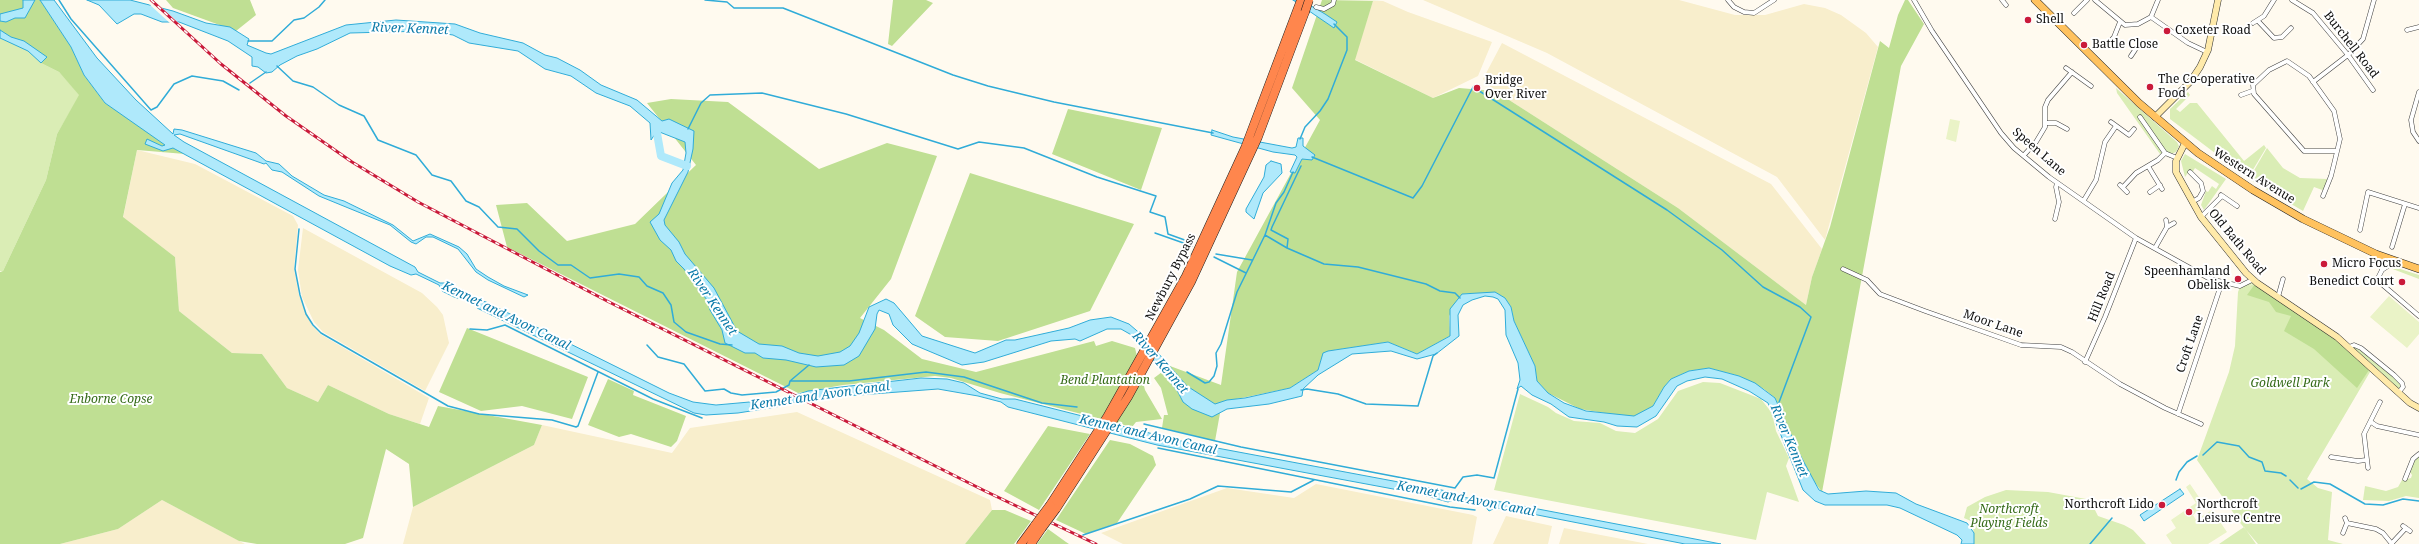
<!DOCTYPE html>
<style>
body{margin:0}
canvas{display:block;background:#fffaef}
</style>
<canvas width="2419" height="544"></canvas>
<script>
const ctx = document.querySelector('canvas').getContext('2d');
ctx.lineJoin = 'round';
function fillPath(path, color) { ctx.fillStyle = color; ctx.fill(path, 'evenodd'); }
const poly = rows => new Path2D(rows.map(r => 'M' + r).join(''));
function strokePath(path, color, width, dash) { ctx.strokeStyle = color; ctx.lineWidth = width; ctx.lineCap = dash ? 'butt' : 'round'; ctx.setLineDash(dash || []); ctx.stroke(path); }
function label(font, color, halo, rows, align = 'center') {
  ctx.font = font + ' "Noto Serif",serif'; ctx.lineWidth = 4; ctx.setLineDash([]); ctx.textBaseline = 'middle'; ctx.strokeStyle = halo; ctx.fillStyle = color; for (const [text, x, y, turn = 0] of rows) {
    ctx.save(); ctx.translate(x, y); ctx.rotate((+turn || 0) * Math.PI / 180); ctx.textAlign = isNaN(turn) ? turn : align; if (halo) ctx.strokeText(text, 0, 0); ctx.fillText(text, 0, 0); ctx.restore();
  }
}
fillPath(poly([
 [1423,0,1679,0,1735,15,1765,15,1804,4,1825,8,1841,15,1866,33,1878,47,1825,240,1777,177,1547,53],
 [1373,1,1383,1,1408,12,1492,42,1478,76,1433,98,1354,59],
 [1502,43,1771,184,1822,249,1812,277,1806,305,1678,208,1495,91,1483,79],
 [137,150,195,164,293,216,298,225,294,269,299,295,312,325,320,334,429,398,420,424,389,414,328,385,318,402,287,388,262,354,232,353,179,311,175,257,123,218],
 [303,228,422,293,437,307,443,315,449,343,425,391,323,332,314,322,302,297,298,270],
 [797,412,990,500,992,510,965,544,403,544,413,507,534,445,542,425,672,453,690,428],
 [1316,484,1473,515,1477,517,1472,544,1123,544,1101,533,1227,488,1294,498],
 [162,500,245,544,60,544,118,529],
 [1506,516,1552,526,1548,544,1493,544],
 [1564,528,1648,544,1559,544]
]), '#f8eecc');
fillPath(poly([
 [0,38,28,51,41,63,59,72,80,95,57,134,46,180,3,271,0,271],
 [2116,88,2177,142,2179,146,2176,152,2171,154,2165,151,2160,154,2117,93],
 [2188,92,2190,95,2176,109,2180,112,2190,103,2197,103,2244,161,2264,145,2266,148,2248,178,2170,119,2170,109],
 [2267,148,2283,168,2300,178,2328,179,2325,191,2314,187,2303,211,2249,179],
 [2185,154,2226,179,2204,210,2201,205,2206,191,2208,192,2212,186,2216,189,2219,184,2195,168,2192,173,2189,171,2185,177,2181,161],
 [2394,267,2419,275,2419,279,2390,268],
 [2252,280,2254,282,2248,287,2254,283,2370,369,2370,372,2307,479,2318,488,2332,492,2328,540,2343,544,2258,544,2241,524,2197,460,2229,372,2235,346,2238,292,2240,287],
 [2358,346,2402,385,2399,392,2349,347],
 [1703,382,1720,383,1761,399,1772,413,1776,431,1789,458,1786,466,1799,502,1767,492,1756,540,1494,490,1520,394,1548,407,1556,413,1574,421,1600,423,1616,431,1635,433,1658,419,1678,391],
 [2419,456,2419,498,2406,496,2389,501,2363,500,2365,486,2386,491,2398,487,2402,480,2411,478,2412,475,2410,472,2414,459],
 [2006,490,2048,492,2086,499,2093,506,2098,516,2124,525,2133,530,2146,544,1974,544,1973,522,1964,518,1967,507,1985,497],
 [2244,527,2256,544,2219,544]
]), '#daedb5');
fillPath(poly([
 [0,0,40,0,71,47,84,75,105,103,185,154,137,150,123,217,175,257,179,311,232,353,262,354,287,388,318,402,328,385,389,414,429,427,438,406,542,425,534,445,413,507,409,464,386,449,363,538,345,544,257,544,239,541,162,500,118,529,60,544,0,544,0,272,3,271,46,180,57,134,79,95,59,72,41,63,28,51,0,38],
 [166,0,250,0,256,15,236,31,173,8],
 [893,0,926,0,933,3,892,46,888,44],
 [1322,0,1383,1,1373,1,1355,60,1433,98,1459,88,1495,91,1678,208,1806,305,1812,277,1830,227,1880,41,1889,48,1898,15,1905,0,1908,0,1924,24,1901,66,1822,492,1810,476,1775,398,1764,389,1739,376,1709,368,1689,371,1671,379,1664,387,1653,406,1638,416,1622,416,1580,409,1548,393,1537,381,1535,366,1514,321,1511,307,1505,298,1478,293,1462,294,1449,316,1450,336,1417,354,1388,342,1335,350,1321,361,1318,370,1290,388,1222,402,1215,441,1162,428,1164,415,1168,415,1161,388,1154,378,1170,366,1221,385,1237,272,1320,120,1292,88],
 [671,99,728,102,819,169,887,143,937,156,891,279,860,318,884,330,922,359,976,372,1094,341,1096,346,1112,341,1135,348,1145,390,1162,419,1136,422,1132,427,1000,393,951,378,935,376,843,385,798,393,507,247,496,205,527,203,567,241,635,224,696,165,647,103],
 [1068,109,1162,128,1141,190,1052,154],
 [970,173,1134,224,1090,311,998,341,945,337,915,316],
 [2255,284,2336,340,2369,370,2357,388,2314,349,2284,331,2291,316,2276,312,2269,302,2247,295],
 [467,328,588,377,572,419,522,406,481,411,439,392],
 [608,379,634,391,633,395,686,416,677,441,671,447,631,434,619,437,588,425],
 [1048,426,1090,434,1039,510,1004,491],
 [1110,440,1130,444,1153,456,1156,465,1117,523,1086,534,1056,520],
 [992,510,1005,510,1031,521,1014,544,965,544],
 [1048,529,1066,542,1069,544,1037,544]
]), '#bfdf93');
fillPath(poly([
 [1950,119,1960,121,1956,142,1946,139],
 [2389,296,2419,322,2419,334,2407,348,2370,317],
 [2190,484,2205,506,2193,515,2196,520,2212,510,2227,532,2208,544,2172,544,2166,535,2176,528,2171,520,2196,503,2186,487]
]), '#eaf3c7');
const water = poly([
 [23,0,35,0,25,18,15,18,6,22,0,21,0,14,23,8,23,0],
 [40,0,54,0,97,58,136,100,173,134,174,129,182,130,256,153,266,161,279,164,292,176,324,195,344,201,393,225,413,241,430,234,459,247,467,254,476,269,488,277,504,286,528,295,524,297,488,280,476,272,458,249,433,237,426,237,416,244,411,242,390,225,319,196,282,172,272,170,266,163,264,164,180,134,174,135,184,142,415,267,418,272,440,283,448,283,464,291,472,298,486,302,669,393,693,402,716,405,783,399,808,391,841,387,921,378,947,379,964,383,980,393,1002,399,1015,399,1185,442,1452,492,1455,495,1476,500,1491,500,1721,544,1685,544,1507,509,1495,508,1489,511,1483,504,1456,499,1448,502,1420,494,1157,445,1008,407,1001,402,978,396,938,389,806,399,776,407,738,413,706,415,694,413,477,308,471,302,454,297,442,291,439,285,416,274,411,275,390,266,173,148,163,151,145,144,147,139,162,146,165,145,105,103,84,75,71,47,40,0],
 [87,0,130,0,173,11,206,23,230,27,249,39,247,45,266,53,271,54,346,25,396,20,455,24,480,33,523,43,545,55,557,58,580,70,601,85,637,100,662,121,669,119,694,131,693,149,688,172,664,220,665,225,679,242,685,254,714,288,737,331,759,344,782,346,799,353,818,356,840,352,850,346,859,333,869,307,886,299,894,303,922,336,975,353,1006,340,1015,340,1069,328,1090,320,1111,317,1129,324,1143,336,1187,386,1215,404,1227,400,1245,398,1290,388,1318,370,1323,353,1328,351,1388,342,1417,354,1450,336,1450,309,1462,294,1495,292,1505,298,1511,307,1514,321,1535,366,1537,381,1548,393,1564,403,1586,411,1634,416,1653,406,1664,387,1671,379,1689,371,1709,368,1739,376,1755,383,1775,398,1799,453,1819,490,1828,494,1866,491,1896,493,1916,504,1967,523,1974,533,1974,544,1961,544,1962,540,1957,535,1900,508,1887,505,1825,505,1815,501,1803,490,1768,403,1749,391,1722,379,1705,377,1687,381,1677,386,1656,416,1637,427,1617,426,1604,422,1569,417,1551,404,1532,395,1521,386,1517,389,1520,380,1518,363,1506,335,1505,310,1498,299,1493,297,1485,296,1472,300,1463,305,1458,315,1459,336,1436,354,1417,359,1391,351,1352,354,1318,375,1303,389,1302,396,1269,404,1227,409,1212,417,1192,409,1183,402,1178,392,1141,344,1135,337,1121,329,1107,329,1080,341,1075,339,1051,341,984,362,962,365,912,344,893,325,889,314,879,310,877,314,875,329,859,356,844,365,816,367,786,360,763,358,755,353,745,353,725,343,722,330,710,310,707,300,684,269,676,261,671,250,660,240,650,222,659,214,672,183,683,170,686,153,685,142,657,131,651,140,650,123,630,106,596,93,571,76,545,69,518,51,469,43,453,35,426,31,350,33,317,49,297,56,280,65,272,72,266,73,258,67,252,66,252,57,228,41,179,22,162,22,141,14,134,14,117,24,99,5,87,0],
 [1293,0,1301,0,1325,14,1337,22,1334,28,1293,0],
 [0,30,11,37,24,41,47,57,41,63,28,51,0,38,0,30],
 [1212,130,1233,137,1292,148,1296,147,1298,138,1303,138,1303,146,1315,155,1312,160,1302,159,1295,173,1290,172,1297,157,1295,155,1273,152,1229,140,1211,135,1212,130],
 [1271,161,1281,164,1282,173,1263,193,1254,219,1246,212,1246,209,1264,177,1266,165,1271,161],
 [2180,489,2184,494,2144,521,2140,515,2180,489]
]);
fillPath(water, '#afe9fb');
strokePath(water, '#30acd8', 1);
fillPath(poly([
 [149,4,161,7,181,25,171,24]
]), '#fffaef');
strokePath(poly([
 [59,0,71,19,151,110,157,107,174,84,192,76,223,81,239,90],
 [705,0,727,2,734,8,783,8,953,75,988,86,1054,102,1213,133],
 [248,41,272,41,294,20,304,18,319,7,325,0],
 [277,66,293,81,313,87,339,105,364,116,378,140,416,155,432,175,451,181,466,201,479,207,498,227,517,229,539,251,558,265,571,265,590,278,619,274,639,277,647,286,663,293,671,305,674,322,686,332,720,344,732,345],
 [250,83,266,72],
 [688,129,701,103,710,95,762,93,846,114,958,149,979,142,1024,148,1097,177,1156,196,1150,212,1165,217,1168,234,1193,243],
 [1300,139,1305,127,1320,111,1328,99,1347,50,1347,37,1334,24],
 [1312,157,1413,198,1422,186,1473,87,1667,210,1722,250,1763,287,1800,307,1811,317,1778,405],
 [299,229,295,269,300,295,306,314,313,325,321,333,448,406,479,414,552,420,576,427,578,426,598,372],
 [1155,233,1192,246],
 [1265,235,1287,248,1324,264,1358,267,1426,284,1440,291,1455,293,1460,298],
 [1287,248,1288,239,1271,230,1272,227,1301,166],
 [1216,254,1252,260],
 [1214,257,1246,273],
 [470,329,487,330,505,325,653,399,702,418],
 [647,345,658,357,684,364,705,391,724,389,731,393,742,395,776,392,789,385,790,381,809,365],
 [1187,372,1205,383,1209,382,1214,376,1217,366,1216,353,1221,344,1237,292,1265,235,1276,203,1284,192,1293,172],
 [790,381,849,381,926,372,964,377,1042,403,1077,407],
 [1301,390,1307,389,1338,394,1366,404,1418,406,1433,356,1437,353],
 [1144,424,1241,447,1455,488,1463,477,1477,475,1494,478,1518,389],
 [1158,448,1450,507,1475,510],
 [2203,455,2217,442,2239,446,2249,457,2262,462,2265,471,2281,473,2286,476],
 [2176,480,2179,472,2187,462,2197,456],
 [2290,480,2298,488],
 [2301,489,2314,482,2330,484,2365,504,2383,505,2403,499,2419,501],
 [1083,535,1190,499,1218,486,1291,492,1314,480],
 [2090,544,2112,518]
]), '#30acd8', 1.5);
strokePath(poly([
 [655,122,661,156,687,166]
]), '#afe9fb', 8);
const street = poly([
 [1728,0,1734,7,1744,12,1754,13,1774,0],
 [1914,0,1932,31,2001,133,2014,148,2049,177,2136,238,2210,279,2240,286,2252,280],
 [2002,0,2006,5],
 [2095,0,2125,25,2138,24,2151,17],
 [2292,0,2313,13,2348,55,2373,90],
 [1316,7,1324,9,1333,4,1334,0],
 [2074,13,2087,0],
 [2151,17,2188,43,2207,52],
 [2151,17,2158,0],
 [2258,21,2274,38,2282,37,2291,28],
 [2253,23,2264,16,2274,0],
 [2407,30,2419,27],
 [2106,46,2114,37,2120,22],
 [2131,56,2135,50],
 [2066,68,2091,86],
 [2313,82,2348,55,2363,39,2374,0],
 [2419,92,2411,120,2413,132,2419,141],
 [2241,95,2252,91],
 [2140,117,2165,153,2177,158],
 [2111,122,2129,135,2134,129],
 [2046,123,2056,123,2067,129],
 [2024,155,2036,142,2045,127,2045,107,2048,100,2072,72],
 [2148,166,2162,189],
 [2190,172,2201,183,2203,191,2199,198,2192,202],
 [2120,185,2127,192],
 [2123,187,2136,173,2158,160,2165,153],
 [2150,192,2160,185],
 [2221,195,2237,206],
 [2323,196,2331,176,2334,164,2340,139,2334,111,2309,76,2287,61,2269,70,2253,85,2254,94,2304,151,2337,151],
 [2084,200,2096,180,2105,142,2116,126],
 [2201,217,2222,196],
 [2055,219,2059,202,2056,187,2057,183],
 [2166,220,2167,227],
 [2360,230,2368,192,2419,208],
 [2392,247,2405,204],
 [2155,248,2167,227,2174,223],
 [2376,255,2382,270],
 [2398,264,2391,264,2382,270,2377,280,2419,316],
 [1843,269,1867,280,1880,294,1925,311,2021,345,2061,347,2072,352,2120,384,2165,408,2201,424],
 [2278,297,2283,279],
 [2349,347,2354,345,2361,348,2394,375,2402,383,2403,387,2399,392],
 [2085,362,2105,317,2136,238],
 [2178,414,2222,282],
 [2371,422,2377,426,2419,435],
 [2331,457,2358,461,2366,460],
 [2368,468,2364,434,2380,402],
 [2405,479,2413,459,2419,454],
 [2347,523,2376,529,2383,533,2392,544],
 [2403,526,2410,531],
 [2343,533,2347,523,2345,518],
 [2392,543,2406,528]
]);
const secondary = poly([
 [2155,117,2190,82,2200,67,2208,50,2218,0],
 [2185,143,2176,161,2176,172,2201,217,2246,273,2257,283,2337,337,2410,403,2419,408]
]);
const primary = poly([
 [2035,0,2139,103,2198,153,2253,190,2303,219,2376,254,2419,269]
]);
const highway = poly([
 [1050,505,1107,417,1186,276,1245,148,1301,0],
 [1056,509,1128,397,1191,282,1258,137,1305,12],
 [1021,544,1035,525],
 [1031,544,1042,528]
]);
strokePath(street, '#414141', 5);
strokePath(secondary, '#303030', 7);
strokePath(primary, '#1f1f1f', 8);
strokePath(highway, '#1f1f1f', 9);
strokePath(street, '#fff', 4);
strokePath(secondary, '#ffeaaa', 6);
strokePath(primary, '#ffc25f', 7);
strokePath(highway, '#ff864d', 8);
const rail = poly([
 [151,0,221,64,286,116,352,162,418,202,609,302,985,491,1096,544]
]);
strokePath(rail, '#ca1a3a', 3);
strokePath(rail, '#fff', 1.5, [4.5]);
const highwayBridge = poly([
 [1305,12,1309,0],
 [1035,525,1050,505],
 [1042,528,1056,509]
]);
strokePath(highwayBridge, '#1f1f1f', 9, []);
strokePath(highwayBridge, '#ff864d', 8);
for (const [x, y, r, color] of [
 [2028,20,4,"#ca1a3a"],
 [2167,31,4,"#ca1a3a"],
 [2084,45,4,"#ca1a3a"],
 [2150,87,4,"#ca1a3a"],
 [1477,88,4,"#ca1a3a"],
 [2324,264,4,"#ca1a3a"],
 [2238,279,4,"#ca1a3a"],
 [2402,282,4,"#ca1a3a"],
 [2162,505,4,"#ca1a3a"],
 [2189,512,4,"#ca1a3a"]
]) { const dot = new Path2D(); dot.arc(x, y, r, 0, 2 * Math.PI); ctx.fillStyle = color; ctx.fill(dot); strokePath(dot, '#fff', 1.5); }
label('12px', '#0e0e0e', '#fff', [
 ["Shell",2036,20],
 ["Coxeter Road",2175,31],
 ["Battle Close",2092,45],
 ["The Co-operative",2158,80],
 ["Food",2158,94],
 ["Bridge",1485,81],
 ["Over River",1485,95],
 ["Micro Focus",2332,264],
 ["Speenhamland",2230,272,"right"],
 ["Obelisk",2230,286,"right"],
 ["Benedict Court",2394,282,"right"],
 ["Northcroft Lido",2154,505,"right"],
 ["Northcroft",2197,505],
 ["Leisure Centre",2197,519]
], 'left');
label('12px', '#0e0e0e', '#fff', [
 ["Burchell Road",2351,45,52],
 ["Speen Lane",2039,152,41],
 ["Western Avenue",2254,176,32],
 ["Old Bath Road",2237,242,50],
 ["Newbury Bypass",1171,277,-63],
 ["Hill Road",2102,297,-68],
 ["Moor Lane",1993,324,19],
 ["Croft Lane",2190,344,-71]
]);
label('italic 12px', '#356b18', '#fff', [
 ["Bend Plantation",1105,381],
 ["Goldwell Park",2290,384],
 ["Enborne Copse",111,400],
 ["Northcroft",2009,510],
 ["Playing Fields",2009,524]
]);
label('italic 13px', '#0c7baa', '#fff', [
 ["River Kennet",410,29,2],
 ["River Kennet",712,302,56],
 ["Kennet and Avon Canal",506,316,26],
 ["River Kennet",1160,363,49],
 ["Kennet and Avon Canal",820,396,-8],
 ["Kennet and Avon Canal",1148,435,13],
 ["River Kennet",1789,441,67],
 ["Kennet and Avon Canal",1466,499,11]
]);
</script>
